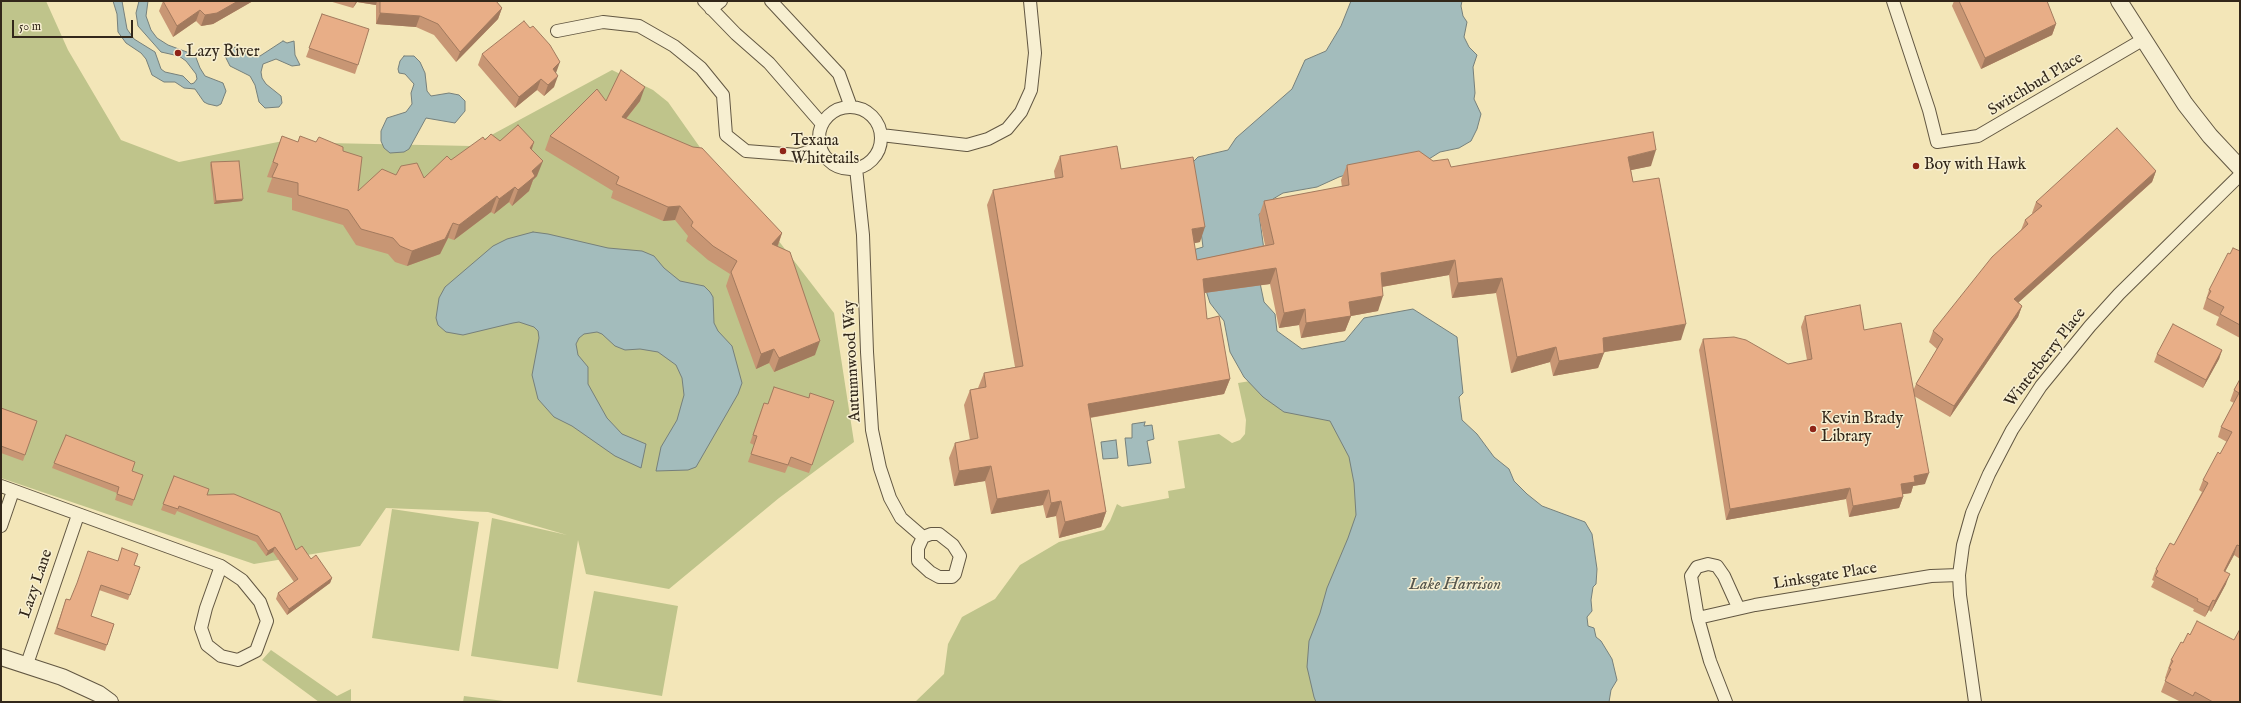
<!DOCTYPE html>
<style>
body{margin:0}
#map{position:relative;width:2241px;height:703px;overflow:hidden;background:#f3e6b8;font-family:"IM FELL English",serif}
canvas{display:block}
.frame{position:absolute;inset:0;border:2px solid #32271a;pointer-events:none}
.scale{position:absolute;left:12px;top:20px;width:121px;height:18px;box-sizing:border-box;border:2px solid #32271a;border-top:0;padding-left:5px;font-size:12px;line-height:14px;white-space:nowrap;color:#32271a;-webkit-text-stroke:3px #f7efd1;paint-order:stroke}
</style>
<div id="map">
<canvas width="2241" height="703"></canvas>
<div class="frame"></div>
<div class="scale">50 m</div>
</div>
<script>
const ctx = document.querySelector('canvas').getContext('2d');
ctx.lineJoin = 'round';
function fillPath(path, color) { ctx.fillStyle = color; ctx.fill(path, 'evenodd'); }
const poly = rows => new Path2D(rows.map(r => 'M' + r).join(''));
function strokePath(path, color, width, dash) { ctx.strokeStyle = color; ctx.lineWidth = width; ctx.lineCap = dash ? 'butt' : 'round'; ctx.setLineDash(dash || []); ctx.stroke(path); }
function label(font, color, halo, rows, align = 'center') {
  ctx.font = font + ' "IM FELL English",serif'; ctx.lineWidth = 3; ctx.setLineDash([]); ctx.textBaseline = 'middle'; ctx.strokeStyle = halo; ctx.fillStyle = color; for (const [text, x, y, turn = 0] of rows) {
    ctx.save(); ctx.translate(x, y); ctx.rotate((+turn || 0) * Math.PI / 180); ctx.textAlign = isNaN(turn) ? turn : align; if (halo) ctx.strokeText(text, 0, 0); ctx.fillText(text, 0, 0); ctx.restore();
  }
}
fillPath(poly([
 [1,1,46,1,68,50,121,140,179,162,278,142,471,146,612,70,653,90,668,102,711,163,778,240,834,313,854,442,779,498,669,589,586,574,578,540,558,669,471,656,492,518,567,535,488,512,386,508,360,546,254,564,1,478],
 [1299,373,1323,379,1506,702,915,702,944,674,948,644,962,617,995,599,1020,565,1059,542,1104,530,1110,521,1117,504,1122,507,1169,498,1168,491,1185,488,1178,441,1219,434,1232,443,1240,440,1245,434,1246,420,1238,383],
 [392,509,479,522,459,651,372,638],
 [594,591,678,606,662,696,577,682],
 [271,650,337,696,351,689,351,702,319,702,262,660],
 [464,696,512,702,463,702]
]), '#bfc48b');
const water = poly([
 [113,1,122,1,127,29,134,39,155,52,161,69,165,72,183,76,191,84,194,83,197,79,196,74,186,61,179,56,161,52,138,26,136,13,139,1,148,1,146,16,151,30,157,38,168,45,195,55,200,68,205,76,223,83,226,91,221,104,217,106,208,104,204,102,195,89,184,88,175,82,164,82,152,75,146,59,141,53,126,43,118,32,117,14,113,1],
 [1351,1,1462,1,1461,6,1463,16,1467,22,1464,37,1469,47,1477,55,1473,67,1475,93,1474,99,1481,114,1477,129,1471,141,1459,148,1440,152,1421,164,1359,171,1339,177,1317,187,1283,193,1273,199,1270,211,1259,214,1265,257,1255,259,1264,302,1275,314,1277,331,1302,349,1345,341,1364,318,1413,309,1457,337,1463,393,1459,397,1462,420,1477,434,1494,457,1509,469,1514,481,1527,494,1542,506,1585,522,1592,534,1597,569,1596,584,1593,587,1591,600,1592,611,1587,617,1588,626,1594,628,1596,637,1601,641,1612,659,1617,680,1611,690,1609,702,1316,702,1314,697,1307,667,1309,641,1320,613,1327,588,1348,538,1356,515,1354,483,1349,457,1330,421,1284,412,1263,397,1244,377,1230,352,1224,321,1210,303,1193,250,1203,247,1192,163,1198,157,1228,150,1236,138,1292,89,1305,60,1326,51,1341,26,1351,1],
 [283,41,287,43,294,41,295,55,300,65,292,66,276,59,263,64,261,72,262,78,266,84,281,96,282,103,279,107,265,108,259,102,255,85,250,76,230,66,224,54,229,49,236,47,250,56,260,56,283,41],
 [404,56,414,56,420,62,425,73,427,91,431,96,449,93,459,95,465,101,465,111,455,123,426,118,409,149,404,152,390,153,384,148,381,141,381,131,387,118,406,112,412,104,411,93,414,84,405,74,399,73,398,69,400,61,404,56],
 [533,232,548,234,608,248,642,251,654,256,664,268,680,281,704,286,710,292,713,297,714,323,718,331,732,346,742,383,738,394,696,467,688,470,656,471,661,447,677,420,684,395,682,378,676,365,658,352,640,349,625,350,615,346,602,334,597,332,584,334,579,338,576,344,578,355,588,367,588,384,607,418,622,434,646,444,641,468,615,456,572,426,554,417,538,399,532,375,539,338,538,331,534,327,519,322,513,323,463,335,446,332,438,325,436,318,439,298,445,287,493,246,507,239,533,232],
 [1145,422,1144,426,1152,425,1154,439,1147,441,1151,463,1128,466,1125,438,1132,438,1132,424,1145,422],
 [1116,440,1118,458,1103,459,1101,442,1116,440]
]);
fillPath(water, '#a3bcbc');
strokePath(water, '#76807b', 1);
const minor = poly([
 [704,1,736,34,769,63,822,124],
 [771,1,839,74,851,107],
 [1893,1,1929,110,1937,142,1978,136,2144,39],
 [711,9,721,1],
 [557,31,603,22,639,26,674,46,701,68,723,95,726,135,746,151,798,155,821,148],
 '819 138a31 31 0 1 1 62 0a31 31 0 1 1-62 0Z',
 [881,135,967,145,988,139,1007,129,1021,112,1031,90,1035,53,1030,1],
 [856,168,863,235,867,352,872,430,880,468,890,498,901,518,923,537],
 [1,486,221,566],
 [1,526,13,491],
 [931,534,939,534,953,545,960,556,955,574,952,577,939,577,930,572,918,561,918,548,923,537,931,534],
 [221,566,242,580,260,602,267,621,256,651,238,660,221,656,207,645,201,628,206,608,221,566],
 [1698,618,1755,605,1931,576,1959,575],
 [27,664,78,515],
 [1726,702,1710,661,1698,618,1691,576,1697,567,1708,564,1717,566,1724,576,1738,607],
 [1975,702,1960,595,1959,575,1963,545,1972,513,1989,474,2012,430,2041,386,2090,326,2119,294,2240,175]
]);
const tertiary = poly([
 [2119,1,2185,104,2210,136,2240,168],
 [1,657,62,677,99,694,110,702]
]);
strokePath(minor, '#625742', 14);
strokePath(tertiary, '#625742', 18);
strokePath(minor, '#f7efd1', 12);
strokePath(tertiary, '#f7efd1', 16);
fillPath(poly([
 [163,1,253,1,213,24,201,26,196,21,173,37,159,11],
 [329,1,496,1,502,8,498,19,456,62,434,35,416,27,376,24,376,5,357,2,353,8],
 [1954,1,1959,1,2056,24,2052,35,1981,69,1952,6],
 [322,14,358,65,355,74,306,57],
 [482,54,556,73,554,87,544,96,537,90,515,108,478,65],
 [606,101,640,101,626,119,782,233,778,246,815,355,774,372,769,363,756,369,726,286,730,274,708,260,686,241,688,236,675,220,663,221,611,198,613,191,545,150,550,136],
 [282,136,298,142,343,151,358,191,396,175,424,178,451,160,485,140,500,141,534,142,532,149,537,176,533,180,529,191,512,206,509,202,494,214,491,212,454,240,448,238,440,254,407,266,395,262,388,254,356,245,343,225,292,210,292,198,267,192,272,178,267,177],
 [1060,156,1121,169,1200,242,1194,243,1197,260,1265,245,1259,216,1264,201,1342,187,1341,180,1347,165,1433,161,1451,167,1651,166,1631,170,1633,182,1681,340,1604,352,1598,368,1553,376,1550,362,1511,373,1496,293,1452,298,1449,275,1382,287,1378,311,1351,316,1345,331,1301,338,1299,325,1279,328,1270,284,1204,293,1207,319,1230,379,1224,394,1090,418,1106,512,1101,527,1059,538,1056,516,1046,518,1043,505,991,514,985,481,954,486,949,458,955,443,970,440,964,405,970,390,978,388,984,373,1015,367,987,205,993,190,1055,178,1054,171],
 [211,162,242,201,214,204,210,165],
 [2156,171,2152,182,2018,303,2022,306,2018,317,1950,417,1914,396,1925,484,1913,486,1911,493,1903,494,1903,497,1899,508,1849,517,1846,499,1726,520,1699,350,1703,339,1788,364,1807,360,1801,327,1805,316,1864,330,1913,391,1916,384,1937,349,1929,342,1933,331,2021,230,2025,220,2033,213,2032,213,2036,202],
 [2240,251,2240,338,2216,325,2219,317,2203,309,2209,290,2230,254],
 [2222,350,2219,359,2203,388,2154,362,2157,354],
 [2240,379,2240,559,2234,555,2225,572,2226,584,2211,612,2209,610,2205,617,2193,611,2194,609,2151,587,2154,581,2152,580,2156,569,2174,545,2202,492,2199,490,2203,480,2220,454,2227,442,2218,437,2221,427,2234,403,2230,401,2234,390],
 [809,398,834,401,809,473,788,466,785,473,748,462,754,445,750,443,761,411,768,404],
 [1,408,37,421,23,461,1,453],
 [66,435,132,471,134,500,132,506,115,500,117,493,52,468],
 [174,476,207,495,311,559,332,578,330,583,287,615,276,599,278,593,294,582,273,552,266,556,256,542,177,511,175,515,161,510],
 [118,561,140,567,128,600,99,590,91,616,114,624,105,651,54,634,66,599,70,600],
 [2190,635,2234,640,2240,702,2181,702,2161,692,2166,679,2165,678,2171,660,2183,643]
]), '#c89674');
fillPath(poly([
 [238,1,253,1,213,24,201,26,205,15],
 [356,1,377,1,376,5,357,2,353,8],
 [502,8,498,19,456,62,460,52],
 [200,10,196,21,173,37,177,26],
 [380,13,420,16,416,27,376,24],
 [2056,24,2052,35,1981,69,1985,58],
 [560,62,556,73,549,80,553,69],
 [558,76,554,87,544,96,548,85],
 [541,79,537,90,515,108,519,97],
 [645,87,640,101,616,131,622,117],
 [534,142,529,157,530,148],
 [1656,150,1651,166,1622,172,1628,157],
 [543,161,537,176,533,180,529,191,512,206,518,190,532,171],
 [2156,171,2152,182,2010,310,2014,299],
 [515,187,509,202,494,214,499,199],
 [497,196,491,212,454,240,459,225],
 [243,199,242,201,214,204,216,201],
 [680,206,675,220,663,221,668,207],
 [453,223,448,238,440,254,407,266,412,251],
 [1205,227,1200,242,1186,245,1192,229],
 [782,233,777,247,772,244],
 [1455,260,1449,275,1375,288,1381,273],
 [1276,268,1270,284,1197,294,1203,279],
 [1502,278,1496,293,1452,298,1458,283],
 [1383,296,1378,311,1351,316,1345,331,1301,338,1306,323,1349,302],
 [2022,306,2018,317,1950,417,1954,406],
 [1305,309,1299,325,1279,328,1284,313],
 [1686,324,1681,340,1598,353,1603,338],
 [820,341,815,355,774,372,779,358],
 [1556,347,1550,362,1511,373,1517,357],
 [774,349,769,363,756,369,761,354],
 [2222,350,2219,359,2203,388,2206,380],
 [1604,353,1598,368,1553,376,1559,361],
 [1230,379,1224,394,1082,419,1088,404],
 [991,466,985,481,954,486,959,471],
 [1929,473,1925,484,1913,486,1911,493,1897,495,1901,484,1914,476],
 [1850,488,1846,499,1726,520,1730,509],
 [1049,490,1043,505,991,514,997,499],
 [1903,497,1899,508,1849,517,1853,506],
 [1061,501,1056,516,1046,518,1051,503],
 [1106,512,1101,527,1059,538,1065,522],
 [2237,545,2234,555,2220,581,2224,571],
 [275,547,273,552,266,556,268,551],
 [2230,574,2226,584,2211,612,2215,601],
 [332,578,330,583,287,615,289,609],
 [2213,600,2209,610,2205,617,2209,607]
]), '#a27a5e');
const building = poly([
 [163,1,238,1,217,13,205,15,200,10,177,26,163,1],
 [380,1,496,1,502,8,460,52,438,24,420,16,380,13,380,1],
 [1959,1,2047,1,2056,24,1985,58,1959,1],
 [322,14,369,29,358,65,309,48,322,14],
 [524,21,530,28,533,26,550,45,560,62,553,69,558,76,548,85,541,79,519,97,482,54,524,21],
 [621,70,645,87,622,117,693,147,702,148,782,233,772,244,790,252,820,341,779,358,774,349,761,354,731,272,737,261,713,246,691,226,693,222,680,206,668,207,616,184,619,177,550,136,597,89,606,101,621,70],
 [518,125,534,142,530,148,543,161,532,171,535,176,518,190,515,187,499,199,497,196,459,225,453,223,445,239,412,251,400,246,393,238,361,229,348,210,298,195,298,183,272,177,278,164,273,162,282,136,298,142,300,136,316,142,319,137,343,147,343,151,362,157,358,191,382,169,396,175,401,166,417,163,424,178,447,156,451,160,483,137,485,140,491,134,500,141,518,125],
 [2117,128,2156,171,2014,299,2022,306,1954,406,1916,384,1943,339,1933,331,1992,257,2028,224,2025,220,2042,206,2036,202,2117,128],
 [1653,132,1656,150,1628,157,1633,182,1659,178,1686,324,1603,338,1604,353,1559,361,1556,347,1517,357,1502,278,1458,283,1455,260,1381,273,1383,296,1349,302,1351,316,1306,323,1305,309,1284,313,1276,268,1203,279,1207,319,1219,316,1230,379,1088,404,1106,512,1065,522,1061,501,1051,503,1049,490,997,499,991,466,959,471,955,443,978,438,970,390,986,387,984,373,1023,366,993,190,1063,177,1060,156,1117,146,1121,169,1193,157,1205,227,1192,229,1197,260,1274,244,1264,201,1349,185,1347,165,1419,151,1433,161,1448,159,1451,167,1653,132],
 [239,161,243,199,216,201,211,162,239,161],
 [2233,248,2240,251,2240,325,2220,314,2224,307,2207,298,2211,291,2209,290,2228,253,2230,254,2233,248],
 [1860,305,1864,330,1901,323,1929,473,1914,476,1915,482,1901,484,1903,497,1853,506,1850,488,1730,509,1703,339,1734,337,1746,340,1788,364,1812,359,1805,316,1860,305],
 [2173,324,2222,350,2206,380,2157,354,2173,324],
 [2240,379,2240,546,2237,545,2224,571,2230,574,2215,601,2213,600,2209,607,2197,601,2198,599,2155,576,2158,571,2156,569,2170,543,2174,545,2208,483,2203,480,2218,452,2220,454,2232,432,2221,427,2239,393,2234,390,2240,379],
 [774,387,809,398,810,393,834,401,812,465,791,457,788,465,751,454,757,436,753,435,764,403,768,404,774,387],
 [1,408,37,421,25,455,1,446,1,408],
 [66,435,135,462,132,471,143,475,134,500,117,494,119,487,54,463,66,435],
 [174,476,209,489,207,495,234,494,280,513,296,550,302,546,311,559,316,555,332,578,289,609,278,593,298,579,275,547,268,551,258,536,179,506,178,509,163,504,174,476],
 [122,548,138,554,134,565,140,567,130,595,101,585,91,616,114,624,107,645,57,628,66,599,70,600,77,583,88,551,118,561,122,548],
 [2197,621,2234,640,2240,629,2240,702,2213,702,2195,692,2193,696,2165,681,2171,669,2169,668,2173,661,2171,660,2181,642,2183,643,2188,633,2190,635,2197,621]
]);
fillPath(building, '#e8ae87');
strokePath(building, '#a27a5e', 1);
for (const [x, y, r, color] of [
 [178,53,4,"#8f2418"],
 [783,151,4,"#8f2418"],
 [1916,166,4,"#8f2418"],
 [1813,429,4,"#8f2418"]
]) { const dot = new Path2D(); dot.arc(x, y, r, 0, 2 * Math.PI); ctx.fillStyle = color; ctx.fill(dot); strokePath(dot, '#f7efd1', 1.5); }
label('16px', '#32271a', '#f7efd1', [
 ["Lazy River",186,53],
 ["Texana",791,142],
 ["Whitetails",791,160],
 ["Boy with Hawk",1924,166],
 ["Kevin Brady",1821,420],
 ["Library",1821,438]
], 'left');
label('16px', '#32271a', '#f7efd1', [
 ["Switchbud Place",2036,85,-31],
 ["Winterberry Place",2046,358,-52],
 ["Autumnwood Way",853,361,-93],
 ["Linksgate Place",1825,577,-9],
 ["Lazy Lane",37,584,-71]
]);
label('italic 17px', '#54544b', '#f7efd1', [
 ["Lake Harrison",1455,586]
]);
</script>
